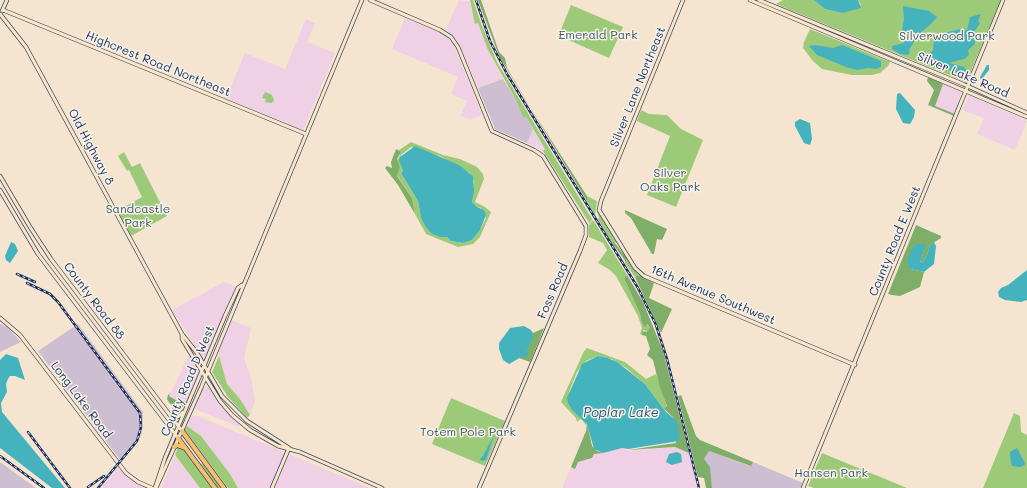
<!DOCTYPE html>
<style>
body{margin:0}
canvas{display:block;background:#f5e5d0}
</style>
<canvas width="1027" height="488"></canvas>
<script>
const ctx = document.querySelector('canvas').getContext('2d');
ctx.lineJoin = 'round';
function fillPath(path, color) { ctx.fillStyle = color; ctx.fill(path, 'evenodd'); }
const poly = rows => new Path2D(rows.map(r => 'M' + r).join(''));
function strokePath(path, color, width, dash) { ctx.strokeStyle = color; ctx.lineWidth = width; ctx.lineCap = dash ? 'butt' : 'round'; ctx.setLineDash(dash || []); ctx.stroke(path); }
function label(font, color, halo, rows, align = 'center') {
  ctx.font = font + ' Mali,sans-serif'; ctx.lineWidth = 3; ctx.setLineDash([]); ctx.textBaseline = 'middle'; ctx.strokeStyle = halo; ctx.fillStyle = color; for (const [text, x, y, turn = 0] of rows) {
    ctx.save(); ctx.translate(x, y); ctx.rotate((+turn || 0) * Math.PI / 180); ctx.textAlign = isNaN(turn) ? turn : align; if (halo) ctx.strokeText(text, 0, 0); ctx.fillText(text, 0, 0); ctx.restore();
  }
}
fillPath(poly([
 [459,0,470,2,475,23,478,23,488,50,503,79,478,88,459,43,446,29],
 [405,18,442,33,453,43,482,115,470,119,460,116,467,101,451,94,458,77,392,49],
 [306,19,315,23,307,42,335,53,303,131,226,98,245,53,285,69],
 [943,84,961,92,955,114,934,106],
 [969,95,1027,121,1015,150,977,134,984,118,962,110],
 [533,129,545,149,543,151,527,143],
 [224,282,237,287,207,356,202,357,172,310],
 [232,320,251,328,244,358,251,378,255,402,250,415,240,399,227,384,219,356,219,350],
 [189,355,199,374,184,405,169,396],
 [204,387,209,388,223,408,239,424,239,427,195,409],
 [193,416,198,416,282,451,284,455,270,488,238,488,229,474,201,436,187,426,191,417],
 [675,447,689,453,697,488,562,488,571,467,575,468,578,462,587,460,593,456,594,454,622,448,629,451],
 [175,455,200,488,161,488],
 [291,455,370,488,275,488,288,457],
 [118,467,132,481,145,488,101,488]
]), '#f0d0e4');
fillPath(poly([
 [503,79,516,100,523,118,526,117,533,129,527,143,495,129,478,88],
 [0,324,7,327,21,342,0,352],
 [78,324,143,412,142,433,138,440,121,461,38,351],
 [709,451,750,466,753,462,803,483,801,488,712,488,710,470,704,459],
 [0,462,36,488,0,488]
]), '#cebed1');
fillPath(poly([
 [470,0,473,0,482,26,497,62,592,219,590,224,543,151,545,149,531,125,526,117,523,118,516,100,488,50,478,23,475,24],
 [783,0,814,0,825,9,842,13,861,5,858,0,1001,0,966,82,776,4],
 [571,5,623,27,609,58,564,38,558,37],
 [810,29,890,62,888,66,880,73,872,75,852,75,822,69,813,61,803,48,804,42],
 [265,92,272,95,274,100,272,103,265,102,266,99,262,98],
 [641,110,649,114,667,115,681,129,703,140,676,207,647,195,670,136,637,121],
 [411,142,443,155,460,159,477,167,483,174,484,179,475,202,485,207,491,212,480,237,473,244,458,247,426,234,415,214,412,198,397,175,400,167,397,161,400,155,399,150],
 [411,147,440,156,470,173,474,182,472,202,477,207,481,208,486,218,480,230,472,240,463,243,451,241,447,237,438,236,425,226,421,218,418,201,401,173,403,171,400,162,401,155],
 [124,152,132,167,140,163,167,216,131,236,117,211,142,197,129,170,127,171,118,156],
 [587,196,597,201,595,215,587,201],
 [597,210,598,210,616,242,613,244,608,237,598,219,599,218],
 [593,220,627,275,624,278,640,314,642,325,646,324,650,326,648,332,643,330,642,335,640,334,642,328,638,316,616,276,610,270,598,263,607,250,603,243,589,237,589,226],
 [626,257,639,275,635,277,625,263],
 [587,348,625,362,646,379,656,374,667,407,664,409,645,384,626,368,612,359,598,356,586,361,577,372,569,392,587,423,586,425,581,419,577,422,576,418,561,402,584,351],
 [219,356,227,384,240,399,250,415,247,418,228,397,212,372],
 [451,398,505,421,485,466,432,444],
 [1014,413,1020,416,1021,432,1027,435,1027,488,983,488],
 [187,426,201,436,230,474,238,488,228,488,185,430],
 [178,447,183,448,212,488,200,488,175,455],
 [822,453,907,488,814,488,808,486],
 [203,463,211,473,222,488,218,488,201,464]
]), '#9dca78');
fillPath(poly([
 [478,0,481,0,499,52,505,58,507,68,530,107,587,196,587,201,499,56],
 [928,77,943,84,935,106,955,114,954,116,928,105,934,90,927,81],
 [396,149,401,152,397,159,400,167,397,176,412,198,415,214,398,185,385,168,387,166,392,168,391,162],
 [625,210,667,229,662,240,657,239,654,254,652,254,631,218,625,213],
 [916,225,941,236,941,238,930,245,927,255,922,263,920,263,924,250,910,269,924,272,920,287,900,296,892,295,888,294],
 [614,242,626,257,626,262,613,244],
 [627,275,643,302,663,351,689,453,675,447,628,450,676,443,674,418,664,409,667,406,660,388,653,360,647,355,650,349,646,336,642,335,642,331,647,332,650,327,647,324,645,327,642,324,640,314,624,278],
 [639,275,654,283,649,298,672,309,661,333,635,277],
 [544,328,530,362,519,358,525,354,533,333],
 [170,393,169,396,184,405,179,412,172,409,175,405,170,404,167,399,168,395],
 [681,395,696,436,700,440,753,462,751,466,709,451,704,459,710,467,712,488,706,488,704,478,698,477,678,396],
 [587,423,592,446,597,451,603,453,594,454,592,458,578,462,575,469,571,467,586,431]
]), '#7eae68');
fillPath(poly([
 [814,0,858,0,861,8,842,13,825,9],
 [903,6,929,11,937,17,931,24,919,34,909,50,910,53,907,55,900,54,892,49,892,46,904,43,901,36,904,19],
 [981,14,978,21,980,23,973,34,975,44,968,50,969,55,964,59,949,63,964,67,966,70,964,74,932,66,932,63,926,58,933,50,934,40,948,32,960,29,967,30,970,17],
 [815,45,833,48,842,45,881,61,881,67,877,69,868,68,857,70,846,67,817,55,809,46],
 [987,65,989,65,989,70,981,80,980,77],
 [900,93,915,110,914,117,910,124,903,123,896,109,897,94],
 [800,119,810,123,812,139,810,145,804,143,795,126,795,122],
 [415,146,459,165,473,176,474,191,472,202,477,207,484,210,486,215,480,230,472,240,463,243,451,241,447,237,440,237,431,233,425,226,421,218,418,201,401,173,403,171,399,160,400,157],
 [11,242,15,244,18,251,10,263,6,260,5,256],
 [934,242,936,246,934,264,924,272,910,269,907,260,913,247,917,244,926,244,920,263,922,263,927,255,930,245],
 [1027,270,1027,300,1021,302,1005,300,999,297,998,292,1001,288,1008,285],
 [524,326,531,330,533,333,532,339,525,355,509,364,503,360,499,349,499,343,510,328],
 [6,354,18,358,25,380,15,376,10,376,8,379,6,384,7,392,1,403,2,412,65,488,52,488,0,448,0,360],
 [598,356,608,358,617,362,645,384,666,412,676,420,680,436,679,441,628,449,622,448,603,453,594,449,587,424,572,410,568,403,567,398,582,364],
 [494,435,486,460,481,461,480,459,483,456],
 [1017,448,1025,463,1025,465,1021,467,1012,466,1011,463,1010,452],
 [677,452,681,454,682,462,672,465,666,462,669,454]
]), '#44b3be');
strokePath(poly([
 [520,354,526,355,524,355]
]), '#44b3be', 4.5);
const secondary = poly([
 [370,0,440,30,451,37,458,47,492,131,534,150,543,156,586,226,586,235,580,251,479,488],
 [683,0,601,201,599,210,635,268,644,276,855,365],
 [750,0,1027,117],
 [759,0,963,84,1027,113],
 [3,10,306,134],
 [2,11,7,0],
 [0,14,26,47,182,334,197,353,222,396,247,421,289,448],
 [0,176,30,227,51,259,182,431],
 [0,190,38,254,178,438],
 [0,318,20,335,126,473,138,482,152,488],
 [182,334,182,339,220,401,232,415,250,430,278,446,300,452,382,488],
 [169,414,178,417,183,412],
 [155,488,165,458,225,316,238,288,242,285],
 [156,488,201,388,362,0],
 [272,488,289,448],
 [803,488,1003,0]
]);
const highway = poly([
 [182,431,224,488],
 [178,438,215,488],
 [174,447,177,445,185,448]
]);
strokePath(secondary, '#3c4a6f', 4.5);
strokePath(highway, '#3c4a6f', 5.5);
strokePath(secondary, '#fbe6c4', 3);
strokePath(highway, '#f6c06b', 4);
const rail = poly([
 [476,0,490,41,507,74,638,288,656,325,667,359,699,488],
 [17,274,35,282],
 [27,283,50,294,58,302,140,413,141,427,137,441,98,488],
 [28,432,70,488],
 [0,456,44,488],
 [88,487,104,476]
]);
strokePath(rail, '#1b2f5e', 2.5);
strokePath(rail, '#f7f3e8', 1, [3]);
label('12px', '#3c5664', '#f7f3e8', [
 ["Emerald Park",598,35],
 ["Silverwood Park",947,36],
 ["Silver",670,173],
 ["Oaks Park",670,187],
 ["Sandcastle",138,209],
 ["Park",138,223],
 ["Totem Pole Park",468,432],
 ["Hansen Park",831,473]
]);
label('12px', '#1b2f5e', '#f7f3e8', [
 ["Highcrest Road Northeast",158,64,22],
 ["Silver Lake Road",963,75,23],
 ["Silver Lane Northeast",638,87,-68],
 ["Old Highway 8",91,147,62],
 ["County Road E West",895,241,-68],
 ["Foss Road",553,291,-67],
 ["16th Avenue Southwest",713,295,23],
 ["County Road 88",94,301,53],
 ["County Road D West",188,381,-67],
 ["Long Lake Road",81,400,53]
]);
label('italic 13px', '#27577b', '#f7f3e8', [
 ["Poplar Lake",621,413]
]);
</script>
